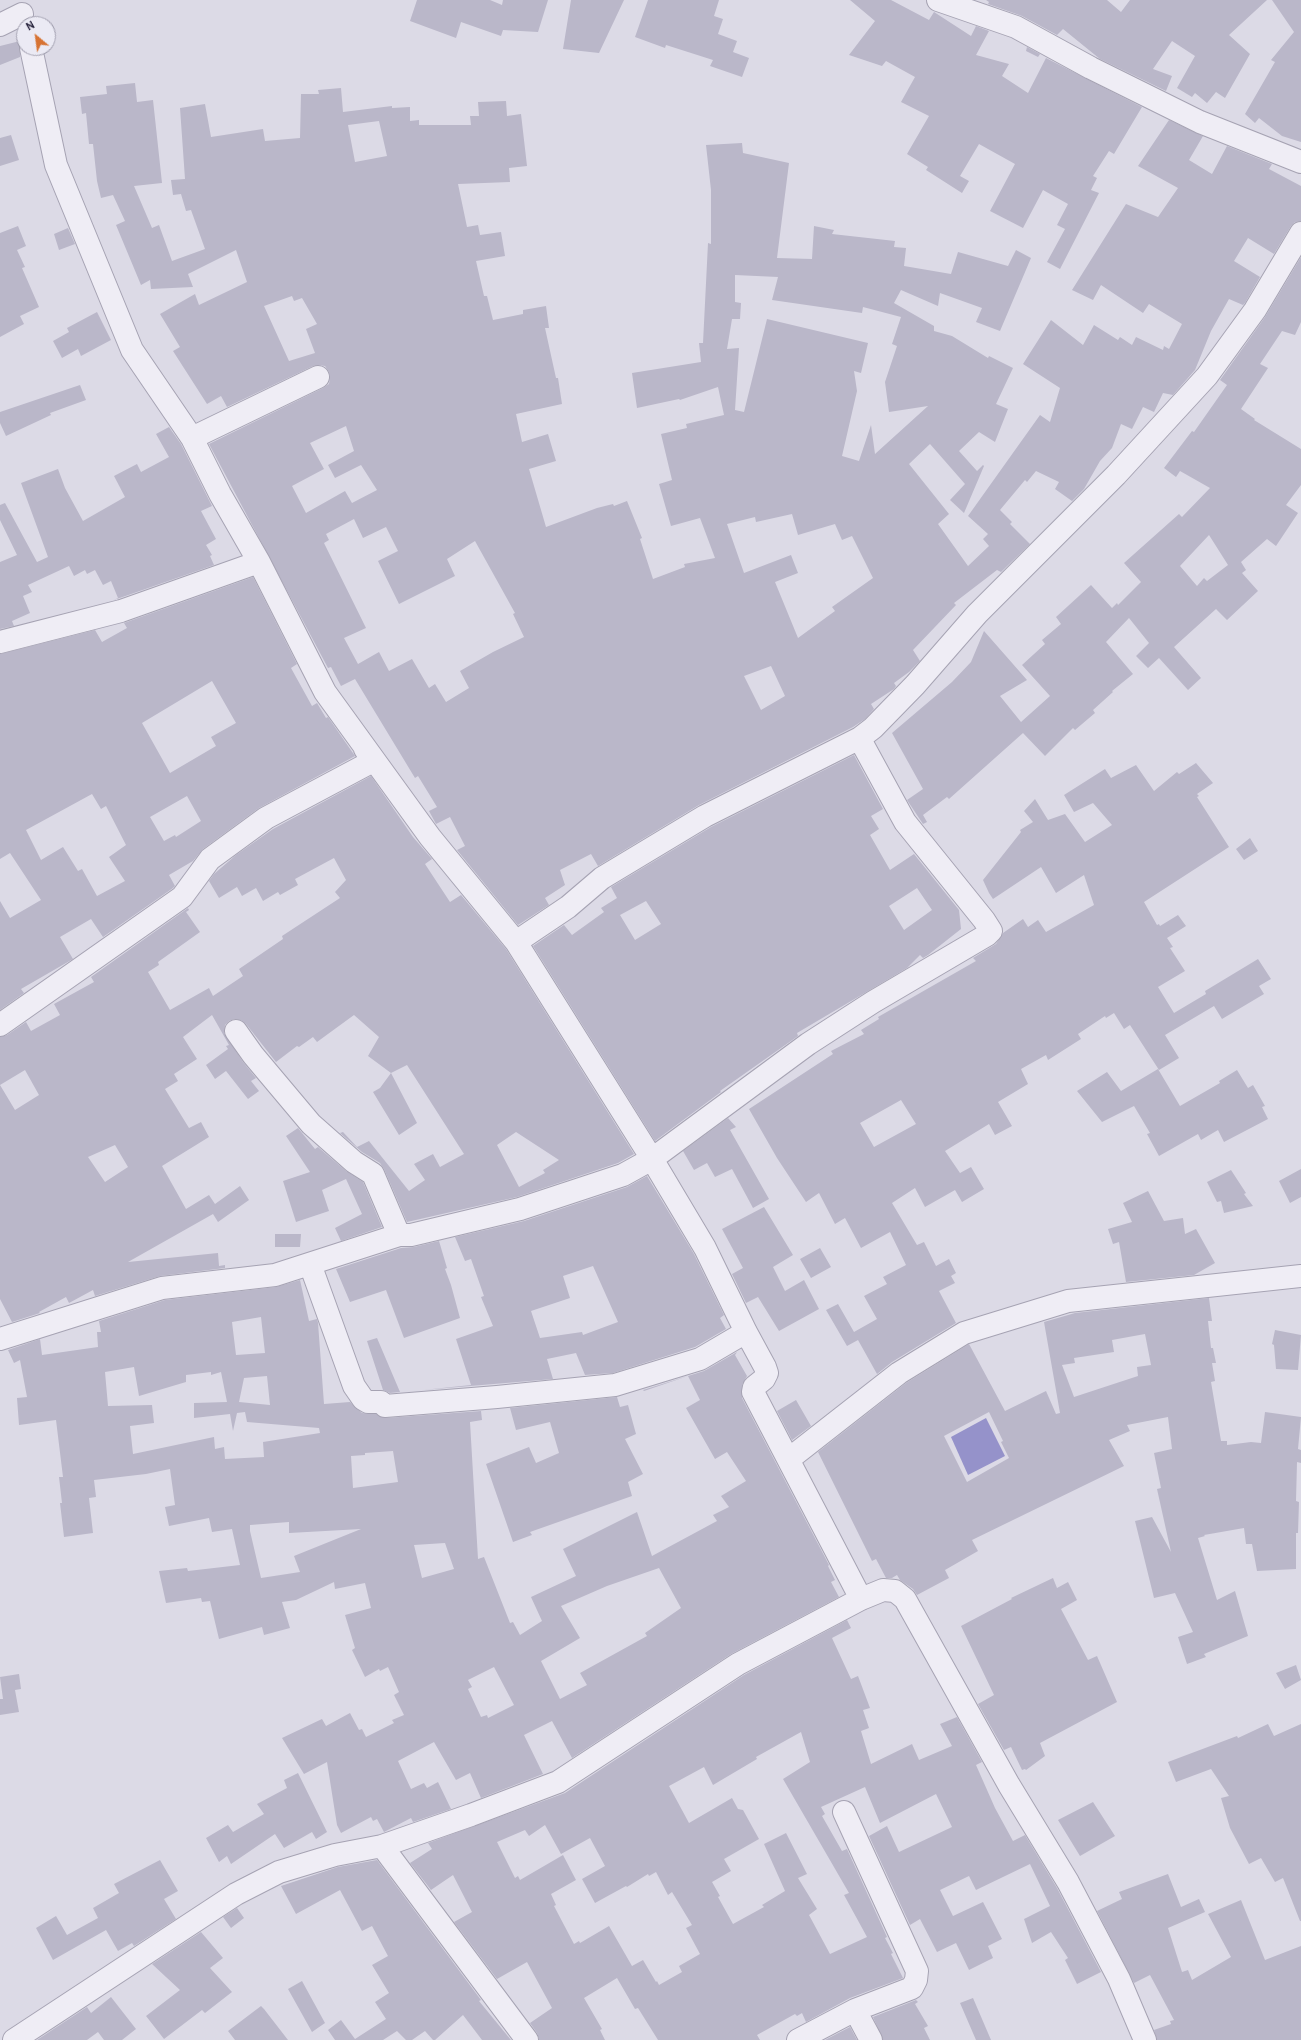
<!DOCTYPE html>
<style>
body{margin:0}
#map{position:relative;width:1301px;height:2040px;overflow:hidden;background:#dcdae6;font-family:Overpass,sans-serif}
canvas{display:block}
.north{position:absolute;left:16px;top:16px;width:40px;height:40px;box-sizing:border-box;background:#ebeaf4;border:1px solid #9d9bab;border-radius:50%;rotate:331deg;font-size:11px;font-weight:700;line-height:16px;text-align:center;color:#28243d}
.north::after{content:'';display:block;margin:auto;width:14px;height:18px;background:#d77333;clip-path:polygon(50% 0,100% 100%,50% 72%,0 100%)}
</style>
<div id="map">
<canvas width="1301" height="2040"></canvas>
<div class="north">N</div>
</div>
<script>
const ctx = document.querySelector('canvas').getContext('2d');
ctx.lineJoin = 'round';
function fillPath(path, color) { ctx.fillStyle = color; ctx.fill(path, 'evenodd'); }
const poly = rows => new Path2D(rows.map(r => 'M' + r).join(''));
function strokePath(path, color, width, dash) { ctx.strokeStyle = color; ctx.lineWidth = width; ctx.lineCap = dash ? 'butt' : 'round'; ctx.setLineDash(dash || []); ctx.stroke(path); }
fillPath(poly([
 [986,1418,1005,1456,968,1475,951,1437]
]), '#9592ca');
fillPath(poly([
 [417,0,490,0,502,5,503,0,548,0,538,32,503,30,501,36,461,22,456,38,410,21],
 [571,0,624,0,599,53,563,49],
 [648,0,719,0,714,16,723,19,718,34,737,41,733,52,749,58,742,77,710,66,713,60,666,45,665,48,635,37],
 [850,0,891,0,929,20,934,12,971,36,976,26,989,31,976,55,1009,64,1002,76,1028,93,1046,58,1142,107,1114,154,1109,151,1093,176,1097,178,1091,190,1099,193,1060,269,1047,262,1065,229,1057,225,1068,204,1043,190,1023,228,990,211,1015,164,979,144,960,176,969,181,962,193,926,170,928,167,907,154,929,116,901,102,915,77,886,61,882,66,849,55,875,21],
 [986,0,1107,0,1121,12,1130,0,1267,0,1229,35,1250,54,1225,98,1216,92,1207,103,1195,93,1192,97,1177,88,1195,56,1172,41,1153,69,1172,76,1166,91,1100,59,1063,29,1057,35,1022,16,988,4,989,2],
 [1272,0,1301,0,1301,142,1282,136,1259,118,1255,123,1245,114,1275,62,1271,60,1294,32],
 [20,41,20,57,0,65,0,46],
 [1027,47,1040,54,1038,57,1026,51],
 [135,83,137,102,153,100,162,183,134,186,152,228,159,225,172,261,205,249,191,210,186,211,181,194,173,195,171,180,185,179,180,108,205,104,211,137,263,129,265,141,300,138,301,94,319,94,318,90,341,88,343,112,392,106,392,108,410,107,410,121,419,120,419,125,471,125,470,116,479,116,478,102,506,101,507,116,521,114,527,166,509,168,510,182,458,184,467,227,478,225,480,235,501,232,505,256,476,261,484,296,487,296,493,320,523,314,523,310,546,306,549,328,545,328,556,378,558,378,562,404,516,414,522,442,548,434,556,461,529,469,546,527,597,508,613,504,614,506,627,501,642,538,640,539,653,579,685,567,684,564,715,558,700,518,671,526,659,484,672,480,661,434,687,428,686,424,724,415,718,387,680,400,679,399,637,408,632,373,701,362,699,343,703,343,708,243,711,244,711,190,706,145,742,143,743,153,789,163,777,258,812,259,814,226,834,230,832,234,895,241,894,247,906,248,904,266,951,274,958,252,1008,266,1016,250,1031,258,1000,331,976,322,982,308,940,293,938,306,901,290,894,303,934,326,934,331,952,336,988,358,989,356,1013,368,996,404,1008,409,995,442,979,432,959,451,977,471,983,465,984,466,964,513,950,500,965,484,930,444,909,464,949,514,938,524,968,566,989,546,983,539,988,534,968,516,1040,415,1050,422,1060,388,1023,364,1051,320,1083,345,1094,325,1118,340,1120,337,1132,345,1136,337,1163,350,1164,346,1169,349,1182,324,1149,304,1143,313,1101,285,1093,300,1072,290,1126,204,1158,217,1178,188,1138,166,1169,120,1203,136,1189,160,1212,174,1227,146,1272,164,1269,169,1301,186,1301,221,1295,222,1291,226,1274,254,1248,238,1234,261,1260,277,1245,303,1243,305,1229,299,1211,331,1195,370,1173,395,1163,393,1154,412,1143,407,1132,429,1121,424,1112,448,1100,461,1084,489,1072,501,1055,489,1059,482,1036,471,1027,482,1025,480,1000,510,1012,522,1010,524,1030,544,1001,572,997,570,954,603,956,605,913,650,920,661,909,672,894,683,896,686,894,689,871,704,874,709,865,719,853,727,699,805,598,866,591,854,560,870,565,885,545,898,549,905,518,925,457,850,465,846,450,817,436,824,429,811,437,807,418,776,415,778,355,679,341,686,331,667,328,668,209,444,323,388,329,384,330,378,329,372,325,366,319,365,313,366,227,407,221,396,207,404,173,351,180,347,160,314,195,294,199,305,247,282,236,250,188,274,193,287,151,289,150,280,141,285,116,225,125,221,113,195,101,198,97,181,93,144,89,144,86,113,82,114,80,97,107,94,106,86],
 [379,121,387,156,355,162,348,125],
 [735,275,778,277,772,300,862,313,863,307,901,317,892,344,897,346,885,382,889,412,928,406,875,454,871,425,859,461,842,456,857,391,854,371,861,373,868,343,767,319,744,412,735,410,739,348,727,349,732,319,740,319,741,303,735,302],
 [292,296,294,301,302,298,317,324,306,329,315,353,289,361,264,306],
 [346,426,354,451,328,465,335,478,361,465,377,490,352,503,345,491,306,513,292,486,324,469,310,443],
 [792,514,798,535,835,524,842,540,852,536,873,578,832,607,835,611,798,638,775,582,798,573,791,555,744,573,727,524,755,517,756,522],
 [354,519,363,538,386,527,398,551,378,561,399,604,455,576,447,559,475,541,515,613,513,614,524,637,493,652,460,671,469,688,446,702,435,684,429,688,412,659,389,671,379,652,358,664,344,638,366,628,324,543,329,540,326,534],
 [771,666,785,696,761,710,744,676],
 [11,135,19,160,0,166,0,138],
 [18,226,26,246,17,250,25,267,22,268,39,307,20,316,24,324,0,337,0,233],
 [68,228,75,244,59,250,54,234],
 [1301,257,1301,322,1295,335,1282,331,1260,364,1268,368,1241,409,1255,419,1254,420,1301,449,1301,485,1286,505,1298,513,1276,546,1267,539,1241,562,1246,570,1242,573,1258,591,1227,620,1216,609,1174,647,1201,678,1188,690,1159,658,1148,668,1136,656,1149,643,1129,618,1106,642,1133,674,1112,691,1113,692,1093,710,1095,713,1075,730,1073,728,1045,756,1023,733,949,799,947,797,923,815,927,822,923,824,907,800,923,789,892,733,952,682,971,662,984,631,1027,680,1000,696,1021,722,1050,696,1022,665,1045,644,1042,640,1061,624,1056,617,1091,585,1112,608,1117,603,1118,605,1141,582,1124,563,1179,514,1182,517,1210,488,1180,471,1176,477,1164,468,1192,431,1194,432,1227,385,1220,380,1265,317],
 [1209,535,1228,565,1207,581,1204,578,1197,586,1180,566],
 [97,312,111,340,81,356,78,349,62,358,53,341,69,332,67,328],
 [80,385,86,400,50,413,51,415,6,436,0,423,0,412],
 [169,427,181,444,212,506,201,511,216,539,206,545,212,555,210,556,214,565,114,600,118,598,111,581,103,585,95,570,87,574,85,570,74,576,69,566,28,585,32,592,23,596,30,613,12,621,14,626,0,629,0,562,17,555,0,520,0,505,5,503,37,562,48,557,21,483,58,469,65,488,83,521,125,497,114,476,137,464,141,472,169,457,156,434],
 [253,577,297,664,291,668,312,706,317,703,326,718,328,717,355,756,259,808,203,849,193,861,169,875,175,886,173,888,103,937,91,919,60,937,73,959,21,989,24,993,0,1010,0,901,10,918,41,900,10,853,0,859,0,654,95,630,102,642,127,628,124,623],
 [212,681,236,723,211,737,216,746,170,773,142,723],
 [92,794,101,809,106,806,126,845,109,857,125,881,97,896,82,869,78,871,63,847,41,860,26,830],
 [187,796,201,821,176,837,175,835,164,841,150,817],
 [854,755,883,809,871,816,879,829,870,835,890,870,914,854,959,910,961,929,928,955,923,958,920,955,907,968,797,1033,798,1036,720,1091,721,1092,655,1141,533,946,564,925,572,935,604,912,601,908,617,898,611,887,711,827],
 [917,888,932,910,904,930,889,906],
 [646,901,661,924,635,940,620,915],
 [1196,763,1213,783,1197,794,1199,796,1197,797,1229,847,1144,902,1157,925,1159,924,1160,926,1178,915,1186,926,1167,938,1173,947,1170,948,1185,971,1158,987,1174,1013,1206,994,1205,991,1258,959,1271,979,1259,986,1264,994,1222,1019,1214,1006,1165,1035,1179,1058,1159,1070,1130,1025,1124,1029,1114,1013,1106,1018,1105,1016,1078,1034,1081,1039,1048,1060,1046,1055,1021,1069,1028,1084,998,1102,1012,1126,995,1135,989,1124,945,1151,960,1173,971,1167,984,1189,962,1202,955,1190,925,1207,915,1188,892,1203,917,1245,924,1242,936,1266,949,1259,956,1273,951,1276,955,1283,939,1291,956,1323,892,1362,877,1374,858,1340,847,1346,826,1310,838,1304,854,1332,877,1319,864,1296,887,1284,883,1277,906,1265,890,1232,861,1248,845,1218,835,1224,819,1193,806,1202,777,1158,749,1109,833,1054,831,1051,864,1034,861,1030,879,1019,878,1017,976,961,973,958,996,944,1003,933,1023,919,1028,927,1038,920,1046,932,1094,905,1084,875,1056,893,1041,867,993,899,989,893,983,880,1021,832,1020,830,1033,822,1024,811,1035,799,1048,820,1065,814,1085,842,1112,825,1093,803,1074,812,1064,795,1105,769,1111,778,1136,765,1154,791,1177,772,1179,774],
 [901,1100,916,1124,874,1147,860,1123],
 [371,776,413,837,432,859,425,864,450,902,461,895,506,949,634,1154,618,1163,517,1197,407,1222,384,1169,380,1163,362,1152,340,1133,343,1132,357,1147,369,1141,409,1191,425,1180,414,1164,433,1154,440,1167,464,1154,407,1065,391,1073,417,1123,399,1135,373,1092,380,1088,391,1073,368,1056,379,1037,354,1015,317,1042,313,1037,299,1047,297,1046,276,1062,246,1024,241,1020,234,1019,229,1021,225,1025,224,1033,243,1062,256,1078,251,1081,259,1091,248,1099,226,1071,215,1079,206,1065,228,1049,226,1046,229,1045,212,1015,183,1037,197,1059,174,1074,178,1081,165,1089,189,1128,201,1122,209,1137,162,1166,186,1209,209,1195,215,1204,240,1186,249,1200,218,1222,213,1214,128,1262,218,1253,219,1266,225,1265,225,1268,160,1276,95,1296,93,1290,69,1303,66,1297,39,1312,40,1313,12,1322,0,1299,0,1037,7,1035,26,1022,31,1031,60,1015,54,1004,94,982,91,977,188,908,189,910,186,912,200,932,158,962,159,965,148,972,170,1010,209,988,213,996,243,976,239,969,283,939,282,936,340,898,335,892,346,880,334,858,295,879,298,885,280,895,278,892,263,901,256,888,242,896,237,887,219,898,209,881,214,874,236,855,273,829],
 [25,1070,39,1095,15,1110,0,1085],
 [516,1132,559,1160,543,1170,545,1173,519,1187,497,1145],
 [115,1145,128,1167,105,1182,88,1157],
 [1250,838,1258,851,1244,860,1236,849],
 [1158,1069,1180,1106,1220,1083,1219,1081,1237,1070,1248,1088,1253,1085,1265,1106,1262,1107,1268,1119,1224,1142,1218,1130,1201,1140,1198,1134,1159,1156,1147,1134,1150,1133,1134,1106,1102,1122,1077,1091,1107,1072,1121,1091],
 [728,1118,736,1127,730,1130,769,1199,753,1208,732,1169,715,1177,707,1163,694,1170,683,1151],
 [298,1128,315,1149,318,1147,346,1171,363,1182,382,1227,341,1241,335,1228,362,1214,346,1179,322,1190,329,1211,296,1222,283,1181,310,1172,286,1136],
 [1301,1169,1301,1197,1290,1203,1279,1181],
 [1231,1170,1246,1193,1244,1194,1253,1206,1224,1213,1221,1201,1217,1202,1207,1182],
 [647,1176,694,1254,724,1315,720,1318,726,1329,695,1347,613,1373,585,1375,576,1353,547,1359,553,1379,423,1390,471,1385,456,1339,493,1326,481,1297,484,1296,471,1259,465,1261,455,1237,524,1221,627,1187],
 [593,1266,618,1322,583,1335,582,1332,540,1338,531,1311,570,1298,563,1276],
 [1148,1191,1164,1221,1183,1218,1185,1234,1196,1229,1215,1263,1194,1275,1126,1282,1119,1242,1113,1244,1108,1229,1132,1222,1123,1203],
 [764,1207,793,1255,773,1267,785,1291,804,1280,819,1309,779,1331,758,1297,746,1303,732,1274,743,1268,722,1229],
 [275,1234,301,1234,300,1247,275,1247],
 [439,1241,447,1268,445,1269,451,1285,460,1318,404,1338,386,1290,350,1302,336,1269,401,1248,414,1247],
 [820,1248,831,1267,811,1278,800,1259],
 [300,1280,309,1321,317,1319,318,1323,324,1404,350,1402,362,1413,376,1414,386,1418,481,1411,482,1420,470,1422,478,1559,484,1557,510,1623,513,1622,520,1635,542,1621,531,1597,576,1576,563,1549,637,1512,652,1556,717,1521,713,1515,729,1507,721,1496,746,1481,727,1452,715,1459,686,1408,700,1400,688,1376,644,1391,643,1390,704,1371,737,1352,735,1355,747,1376,742,1385,742,1398,829,1565,828,1566,835,1580,831,1582,839,1597,731,1654,572,1758,552,1721,524,1735,543,1774,481,1798,470,1773,456,1780,434,1742,398,1761,411,1789,424,1783,427,1788,438,1782,451,1809,413,1822,411,1818,384,1832,377,1819,373,1821,371,1817,341,1833,337,1825,327,1762,304,1774,282,1738,322,1719,326,1726,350,1713,359,1730,362,1729,366,1737,394,1723,392,1720,404,1715,394,1695,399,1692,388,1667,380,1671,379,1669,365,1677,352,1650,355,1648,345,1615,371,1608,365,1583,335,1589,334,1582,296,1600,282,1602,290,1628,264,1635,262,1627,219,1639,210,1601,202,1602,201,1598,166,1603,159,1571,187,1568,188,1571,240,1565,232,1529,212,1532,209,1518,169,1526,165,1507,175,1505,170,1469,146,1474,94,1480,96,1497,89,1498,93,1533,64,1537,60,1503,62,1503,59,1477,63,1477,56,1420,19,1425,17,1398,27,1397,20,1360,14,1363,8,1350,40,1339,42,1355,98,1347,97,1332,101,1332,99,1321,165,1300,276,1287],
 [261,1317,265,1353,236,1355,232,1322],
 [134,1367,139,1396,186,1382,186,1375,211,1372,211,1375,221,1372,227,1402,194,1403,194,1418,230,1414,233,1431,237,1413,245,1412,247,1422,319,1428,320,1433,263,1442,264,1457,225,1459,224,1447,215,1449,214,1437,133,1454,130,1426,154,1423,152,1405,108,1406,105,1372],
 [267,1376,270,1405,239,1402,244,1378],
 [393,1451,398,1482,353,1488,351,1456,365,1455,365,1453],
 [289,1522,289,1533,361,1529,294,1556,300,1572,261,1578,250,1531,250,1525],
 [445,1543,454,1569,422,1578,414,1545],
 [659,1568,681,1608,645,1633,647,1636,580,1673,587,1685,560,1699,541,1661,580,1638,561,1606,607,1586],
 [494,1667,514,1705,488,1718,487,1715,481,1717,468,1689,472,1687,468,1680],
 [1209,1298,1212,1321,1208,1321,1211,1348,1213,1348,1216,1363,1212,1363,1215,1381,1211,1382,1221,1441,1227,1441,1227,1445,1251,1442,1261,1443,1265,1412,1301,1417,1298,1449,1301,1450,1301,1463,1297,1462,1296,1501,1299,1502,1298,1533,1296,1533,1296,1569,1257,1571,1252,1544,1246,1544,1244,1528,1204,1535,1205,1536,1198,1538,1217,1600,1235,1591,1248,1636,1204,1654,1206,1657,1187,1664,1178,1637,1193,1632,1175,1593,1154,1598,1135,1521,1152,1517,1171,1552,1157,1489,1161,1488,1154,1453,1172,1449,1168,1417,1127,1425,1130,1431,1109,1440,1124,1466,972,1540,978,1551,945,1570,949,1578,917,1595,913,1589,900,1580,897,1575,892,1578,886,1578,876,1559,872,1561,818,1452,906,1383,969,1344,1005,1411,1046,1391,1056,1414,1060,1413,1044,1322,1075,1313],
 [1145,1334,1151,1365,1137,1367,1138,1376,1074,1397,1062,1365,1075,1363,1074,1358,1114,1352,1112,1340],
 [989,1412,1003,1441,1001,1442,1009,1458,967,1482,944,1436],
 [1275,1330,1301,1335,1298,1370,1276,1369,1274,1345,1272,1344],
 [377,1338,400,1392,390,1393,383,1390,367,1341],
 [617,1397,620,1407,628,1405,636,1434,625,1439,643,1474,628,1482,632,1496,530,1532,532,1535,513,1542,486,1464,529,1447,536,1463,559,1453,550,1422,516,1430,510,1408],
 [796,1400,811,1426,792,1440,777,1411],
 [1053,1578,1057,1588,1068,1582,1077,1600,1061,1609,1088,1660,1097,1656,1117,1702,1040,1743,1045,1756,1026,1770,1025,1769,1022,1770,1011,1747,1004,1750,978,1704,994,1695,961,1626,1012,1599,1011,1598],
 [847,1620,851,1628,832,1638,851,1679,858,1676,870,1708,863,1710,869,1728,861,1731,871,1764,912,1744,919,1760,952,1746,940,1724,957,1717,982,1762,976,1765,995,1808,1013,1841,1025,1835,1057,1888,1101,1972,1077,1984,1065,1960,1068,1958,1051,1932,1032,1943,1024,1919,1050,1906,1030,1864,976,1890,969,1876,940,1890,953,1916,983,1902,1002,1939,988,1946,993,1958,969,1970,956,1943,937,1952,920,1919,910,1925,869,1836,887,1826,899,1852,952,1827,936,1794,880,1823,865,1787,821,1807,825,1814,822,1816,842,1851,847,1849,887,1937,885,1938,893,1953,891,1954,903,1978,850,1998,806,2022,802,2013,797,2016,795,2014,757,2035,760,2040,658,2040,638,2008,635,2009,617,1978,584,1998,602,2029,600,2030,605,2040,539,2040,537,2033,530,2023,552,2008,527,1962,497,1979,454,1922,472,1912,453,1875,431,1890,410,1863,432,1849,428,1843,565,1793,744,1675],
 [801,1732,810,1762,783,1779,849,1893,844,1895,867,1937,830,1954,809,1915,817,1909,798,1878,807,1874,786,1833,764,1844,785,1891,762,1905,764,1907,733,1924,718,1897,720,1896,712,1882,731,1871,724,1859,759,1839,743,1810,738,1809,732,1798,689,1823,669,1786,704,1767,713,1785,757,1759,756,1757],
 [545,1825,561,1854,590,1838,605,1866,582,1879,595,1903,626,1886,627,1887,648,1874,649,1876,656,1872,668,1895,672,1892,692,1925,686,1928,700,1954,679,1966,682,1972,659,1985,657,1981,656,1982,643,1960,632,1966,609,1926,580,1943,579,1941,574,1944,554,1906,556,1905,551,1894,576,1880,563,1855,520,1880,518,1876,515,1878,497,1842,525,1830,529,1836],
 [1296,1665,1301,1680,1285,1689,1276,1673],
 [19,1674,21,1689,15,1690,19,1712,0,1715,0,1699,3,1699,0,1677],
 [1268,1724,1274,1736,1301,1724,1301,1921,1300,1921,1283,1878,1275,1882,1261,1858,1249,1864,1230,1828,1221,1798,1229,1796,1211,1769,1176,1782,1168,1762,1237,1736,1238,1738],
 [298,1773,327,1832,316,1839,312,1832,284,1848,275,1834,231,1864,227,1856,219,1862,206,1838,228,1825,233,1832,264,1814,257,1804,287,1788,284,1780],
 [1093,1802,1115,1836,1080,1856,1058,1820],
 [160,1860,178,1891,164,1899,176,1919,134,1946,132,1943,118,1951,106,1930,53,1960,36,1928,56,1916,67,1935,98,1918,93,1908,119,1893,114,1884],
 [377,1860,481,2000,479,2001,511,2040,482,2040,463,2015,435,2040,433,2040,425,2031,412,2040,406,2040,397,2031,383,2040,335,2040,328,2030,341,2020,355,2039,386,2019,375,2002,389,1993,372,1965,388,1956,372,1926,362,1931,340,1890,296,1914,281,1886,338,1867],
 [1168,1874,1181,1907,1199,1899,1205,1912,1168,1928,1182,1972,1188,1970,1192,1980,1231,1957,1208,1914,1241,1900,1265,1960,1301,1946,1301,2040,1157,2040,1154,2030,1171,2024,1170,2021,1174,2020,1150,1975,1134,1983,1097,1911,1122,1899,1119,1892],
 [237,1908,244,1918,231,1928,223,1917],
 [201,1932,223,1958,210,1968,232,1992,205,2013,202,2010,164,2039,146,2016,180,1990,152,1964],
 [302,1981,325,2023,312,2032,288,1989],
 [111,1997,136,2029,122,2040,104,2040,98,2032,87,2040,37,2040,87,2007,91,2013],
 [973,1998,991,2040,976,2040,960,2003],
 [916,2000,918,2002,915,2004,928,2026,924,2028,930,2040,883,2040,873,2017],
 [261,2006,264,2009,288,2040,235,2040,228,2031],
 [850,2027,857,2040,825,2040]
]), '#bab7c9');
const minor = poly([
 [938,0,1016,27,1091,68,1200,122,1301,162],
 [0,25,22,14],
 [31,48,56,165,132,350,192,438,220,494,259,562,325,692,430,837,516,942,652,1159,705,1248,746,1332,765,1367,767,1373,764,1379,754,1387,753,1392,861,1599],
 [192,438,318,377],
 [0,642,121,611,259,562],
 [516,942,568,907,602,878,705,816,860,738],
 [0,1025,182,897,210,859,266,818,373,761,365,749],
 [236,1031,253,1055,311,1124,354,1162,373,1174,399,1235],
 [310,1264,354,1386,363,1399,368,1402,381,1402,385,1406,497,1397,615,1385,700,1359,746,1332],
 [0,1339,162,1288,275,1275,399,1235,411,1235,520,1209,623,1175,652,1159,808,1044,873,1002,987,935,991,931,984,920,905,822,863,745,860,738,873,728,915,685,977,614,1116,475,1207,376,1255,310,1301,233],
 [789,1459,899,1373,964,1333,1068,1301,1301,1276],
 [382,1846,471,1815,558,1782,738,1664,861,1599,883,1590,895,1591,905,1599,1009,1785,1068,1882,1119,1979,1145,2040],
 [855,2010,871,2040],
 [14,2040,236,1894,279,1872,335,1855,382,1846,527,2040],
 [798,2040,855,2010,912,1988,916,1980,917,1971,844,1812]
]);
strokePath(minor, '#a6a3b3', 24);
strokePath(minor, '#efedf5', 22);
</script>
